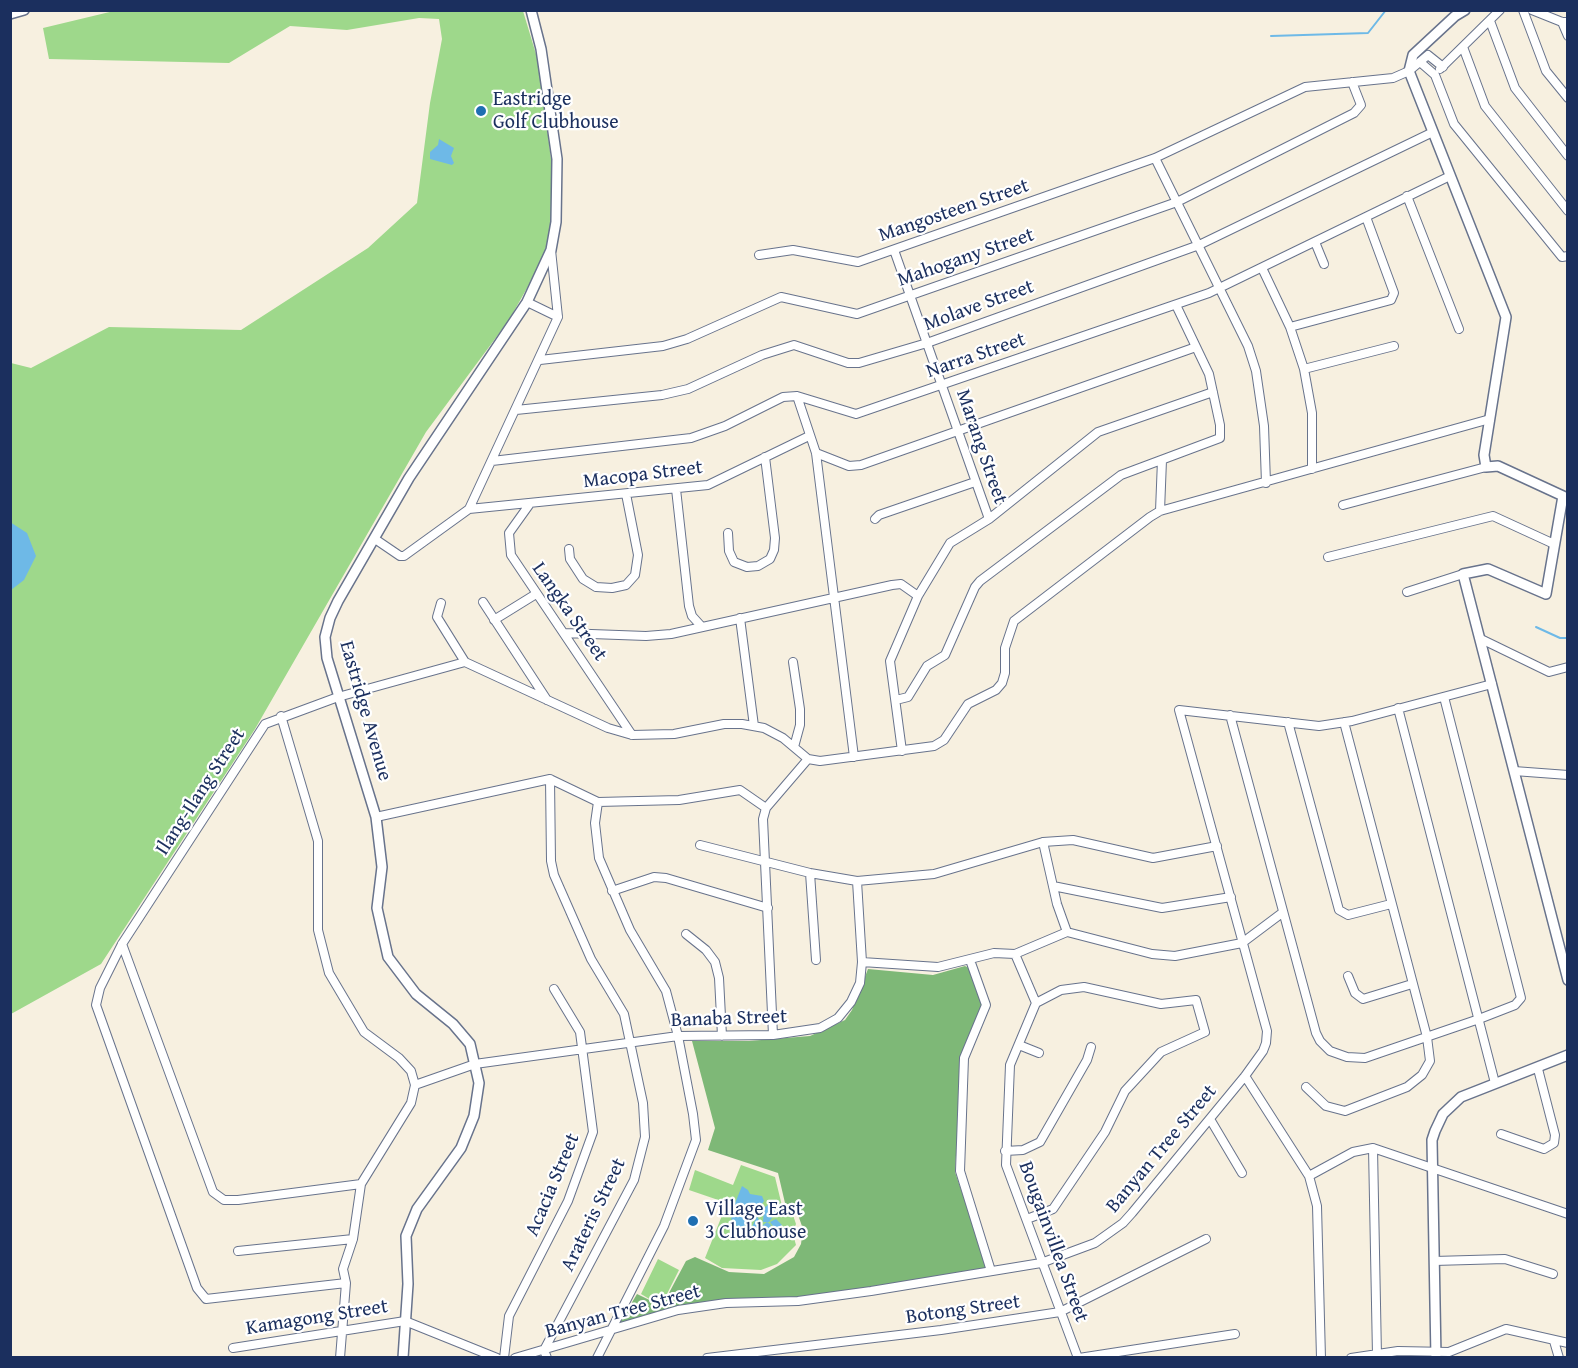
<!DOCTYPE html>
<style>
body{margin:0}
#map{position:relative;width:1578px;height:1368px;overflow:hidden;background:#f7f0e0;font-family:"Gentium Book Plus",serif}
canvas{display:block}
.frame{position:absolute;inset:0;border:12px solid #1b2f5e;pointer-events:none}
</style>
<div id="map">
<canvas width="1578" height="1368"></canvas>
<div class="frame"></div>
</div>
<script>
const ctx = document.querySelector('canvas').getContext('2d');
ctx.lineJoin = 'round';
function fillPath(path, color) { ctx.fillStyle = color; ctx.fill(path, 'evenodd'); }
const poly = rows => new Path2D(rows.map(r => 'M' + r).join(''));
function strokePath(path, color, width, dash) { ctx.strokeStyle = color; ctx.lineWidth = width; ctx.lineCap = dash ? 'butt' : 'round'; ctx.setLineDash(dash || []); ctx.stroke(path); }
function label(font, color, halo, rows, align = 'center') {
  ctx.font = font + ' "Gentium Book Plus",serif'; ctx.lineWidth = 4.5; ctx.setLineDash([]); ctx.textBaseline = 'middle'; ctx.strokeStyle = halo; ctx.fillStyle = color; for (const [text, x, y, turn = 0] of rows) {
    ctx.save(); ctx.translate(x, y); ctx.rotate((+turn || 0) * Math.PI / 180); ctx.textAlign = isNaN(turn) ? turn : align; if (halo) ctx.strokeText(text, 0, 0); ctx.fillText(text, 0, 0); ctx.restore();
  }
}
fillPath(poly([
 [118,10,523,11,539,64,552,167,551,225,545,251,531,281,509,320,426,432,255,729,101,964,11,1014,11,363,31,368,109,327,241,330,368,248,417,203,430,103,442,39,439,19,419,18,347,30,290,26,229,63,49,59,43,28],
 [741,1165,775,1177,782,1206,791,1209,796,1224,794,1229,796,1236,794,1238,796,1245,777,1264,761,1270,722,1268,705,1258,727,1203,689,1190,695,1170,733,1185],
 [658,1259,679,1270,661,1306,641,1294]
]), '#9ed88b');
fillPath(poly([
 [965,966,969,968,984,1004,962,1053,955,1172,988,1269,798,1298,727,1300,676,1307,622,1326,619,1324,637,1294,662,1306,686,1261,695,1257,729,1272,764,1274,794,1257,801,1244,803,1229,796,1209,785,1203,778,1173,708,1150,715,1128,692,1041,749,1041,810,1036,845,1020,852,1010,868,969,933,975]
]), '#7eb877');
fillPath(poly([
 [439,139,454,148,451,156,454,163,452,165,430,159,430,152,438,145],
 [10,522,27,533,36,556,24,580,11,590],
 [742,1186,748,1190,750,1194,762,1196,764,1201,760,1207,753,1209,755,1216,742,1228,733,1224,731,1218,737,1214,731,1213],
 [769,1204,773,1206,776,1212,769,1222,763,1222,764,1208],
 [757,1216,762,1226,767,1222,771,1225,768,1232,761,1234,751,1229],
 [776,1219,782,1225,779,1231,776,1230,778,1234,774,1238,770,1235,773,1226,770,1222]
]), '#6eb9e7');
strokePath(poly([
 [1271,36,1368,33,1386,10],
 [1536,627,1560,638,1568,638]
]), '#6eb9e7', 2);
const minor = poly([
 [1523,10,1546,71,1568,98],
 [1532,10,1562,22,1568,22],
 [1490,21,1515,88,1568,156],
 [1562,22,1568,36],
 [1463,47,1485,106,1568,211],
 [1420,62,1435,75,1454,124,1562,257,1568,256],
 [1440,69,1500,10],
 [1155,158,1248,346,1256,371,1264,426,1266,483],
 [1407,196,1459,329],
 [1315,242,1324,264],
 [551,250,558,317],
 [894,250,989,519],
 [759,255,793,250,858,262,1155,158,1305,87,1393,78,1409,71,1428,55,1443,67],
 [1262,268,1290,327,1304,369,1312,413,1312,469],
 [527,302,558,317],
 [1290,327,1391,300,1394,293,1366,217],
 [540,360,663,346,687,339,781,297,857,314,1177,202,1354,113,1361,105,1352,82],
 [1304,369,1394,346],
 [797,396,816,453,854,757],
 [516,410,662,395,688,389,762,355,794,345,848,363,859,363,927,343,1199,245,1433,132],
 [816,453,849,466,861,465,1196,347],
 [492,461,691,438,725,426,783,397,797,396,856,414,1209,293,1450,176],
 [676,489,689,606,692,616,702,627],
 [529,505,509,533,511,555,632,735],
 [1343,505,1486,467],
 [469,509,708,485,809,436],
 [469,509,558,317],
 [1160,511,1162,460],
 [875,519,879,515,975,482],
 [728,533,729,551,734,562,747,567,758,566,770,559,774,550,775,538,765,457],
 [375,539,400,556,404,556,469,509],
 [569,549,570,559,583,579,596,587,612,588,626,585,635,575,638,555,626,494],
 [1328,557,1493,516,1554,544],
 [1407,592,1463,574],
 [483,602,547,700],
 [441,603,437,617,465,662],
 [740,618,754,726],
 [494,620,536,594],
 [564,633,646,636,671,634,892,585,901,584,918,596],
 [1481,639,1549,672,1568,667],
 [793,662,800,709,800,725,794,747],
 [896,700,908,697,927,666,945,655,975,587,980,581,1121,475,1220,438,1220,425,1209,374,1176,305],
 [1398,708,1495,1083],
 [1230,715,1316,1033,1320,1041,1330,1051,1347,1057,1365,1058,1479,1019,1515,1005,1521,998,1444,697],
 [281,716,318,841,318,930,329,973,364,1032,399,1058,411,1071,415,1085,411,1103,361,1184,353,1239,343,1269,346,1283,340,1358],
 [1288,722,1339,910,1348,915,1391,904],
 [902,751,890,661,918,596,950,543,989,519,1098,432,1213,392],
 [1514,771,1568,775],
 [376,817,550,779,598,802,679,800,740,790,766,808],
 [1043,842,1057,904,1067,932],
 [700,845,810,873,857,881,934,874,1043,842,1073,840,1153,858,1217,846],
 [810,873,816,960],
 [1053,886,1162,908,1231,897],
 [612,891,654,877,666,878,768,908],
 [686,934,706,950,715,962,719,978,722,1036],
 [122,944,213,1192,224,1200,238,1200,361,1184],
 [1015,954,1036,1003,1010,1065,1006,1165,1078,1358],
 [970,960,986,1005,964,1058,960,1171,991,1271],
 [862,962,938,967,994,953,1015,954,1067,932,1152,954,1175,956,1242,943,1282,913],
 [1348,976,1355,993,1363,999,1412,984],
 [773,1035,763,819,766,808,808,759],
 [1019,1045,1039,1053],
 [1245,1076,1309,1176,1317,1206,1321,1358],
 [415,1085,475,1064,678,1036,773,1035,820,1028,838,1018,851,1002,860,983,862,962,857,881],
 [1306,1087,1326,1106,1345,1111,1407,1087,1422,1075,1430,1061,1427,1037,1344,722],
 [1210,1119,1242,1173],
 [1501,1134,1544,1149,1554,1143,1555,1135,1538,1069],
 [1373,1148,1377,1356],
 [1005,1151,1023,1150,1040,1142,1087,1060,1091,1047],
 [1309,1176,1353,1152,1373,1148,1568,1214],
 [1027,1219,1053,1209,1105,1132,1125,1091,1161,1052,1205,1032,1196,1000,1161,1004,1084,987,1061,990,1036,1003],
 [238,1251,353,1239],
 [1434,1261,1505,1259,1553,1274],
 [346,1283,206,1299,197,1288,96,1005,100,988,122,944,265,724,338,697,465,662,608,728,632,735,674,734,724,724,742,724,764,728,783,738,808,759,820,761,934,746,944,740,968,704,996,690,1002,683,1005,673,1005,648,1014,621,1150,517,1160,511,1490,419],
 [1554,1341,1559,1358],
 [233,1348,405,1321,497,1358],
 [504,1358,509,1316,568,1201,593,1132,580,1032,554,989],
 [515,1358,678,1310,726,1303,798,1301,871,1291,1041,1263,1095,1243,1123,1223,1132,1213,1245,1076,1263,1051,1266,1043,1267,1031,1179,710,1319,726,1352,721,1492,684],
 [547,1358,544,1350,634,1180,645,1137,643,1103,624,1014,591,959,554,875,551,861,550,779],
 [597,1358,664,1226,696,1140,693,1114,678,1036,666,991,630,930,599,858,595,823,598,802],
 [707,1358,941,1330,1060,1312,1206,1239],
 [1079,1358,1235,1334],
 [1351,1358,1398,1351,1449,1352,1506,1329,1568,1343]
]);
const tertiary = poly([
 [1465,10,1455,16,1413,55,1409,71,1506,317,1484,455,1486,467,1498,466,1563,496,1546,594,1488,569,1463,574,1568,980],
 [10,14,24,10],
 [403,1358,408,1284,406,1236,417,1209,461,1148,474,1116,479,1083,470,1044,453,1024,416,994,388,957,377,908,382,867,376,817,327,658,325,637,330,618,338,601,409,478,527,302,551,250,556,222,557,159,541,49,531,10],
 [1436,1358,1432,1140,1435,1131,1443,1114,1461,1097,1568,1055]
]);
strokePath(minor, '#68738c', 10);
strokePath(tertiary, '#68738c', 12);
strokePath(minor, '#fff', 8);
strokePath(tertiary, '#fff', 9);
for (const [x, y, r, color] of [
 [481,111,6,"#1f6fb2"],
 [693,1221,6,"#1f6fb2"]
]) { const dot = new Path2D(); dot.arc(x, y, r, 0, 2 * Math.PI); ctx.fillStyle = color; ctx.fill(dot); strokePath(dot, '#fff', 2); }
label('20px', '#1b2f5e', '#fff', [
 ["Eastridge",493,100],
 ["Golf Clubhouse",493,123],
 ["Village East",705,1210],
 ["3 Clubhouse",705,1233]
], 'left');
label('20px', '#1b2f5e', '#fff', [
 ["Mangosteen Street",954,211,-19],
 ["Mahogany Street",966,258,-19],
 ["Molave Street",979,306,-20],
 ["Narra Street",976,356,-19],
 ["Marang Street",981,447,71],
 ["Macopa Street",643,475,-7],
 ["Langka Street",569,612,55],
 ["Eastridge Avenue",365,711,74],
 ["Ilang-Ilang Street",201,792,-57],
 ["Banaba Street",729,1019,-2],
 ["Banyan Tree Street",1162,1149,-50],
 ["Acacia Street",553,1185,-67],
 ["Arateris Street",594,1215,-64],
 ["Bougainvillea Street",1053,1242,70],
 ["Botong Street",963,1310,-8],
 ["Banyan Tree Street",623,1312,-15],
 ["Kamagong Street",317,1318,-9]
]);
</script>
